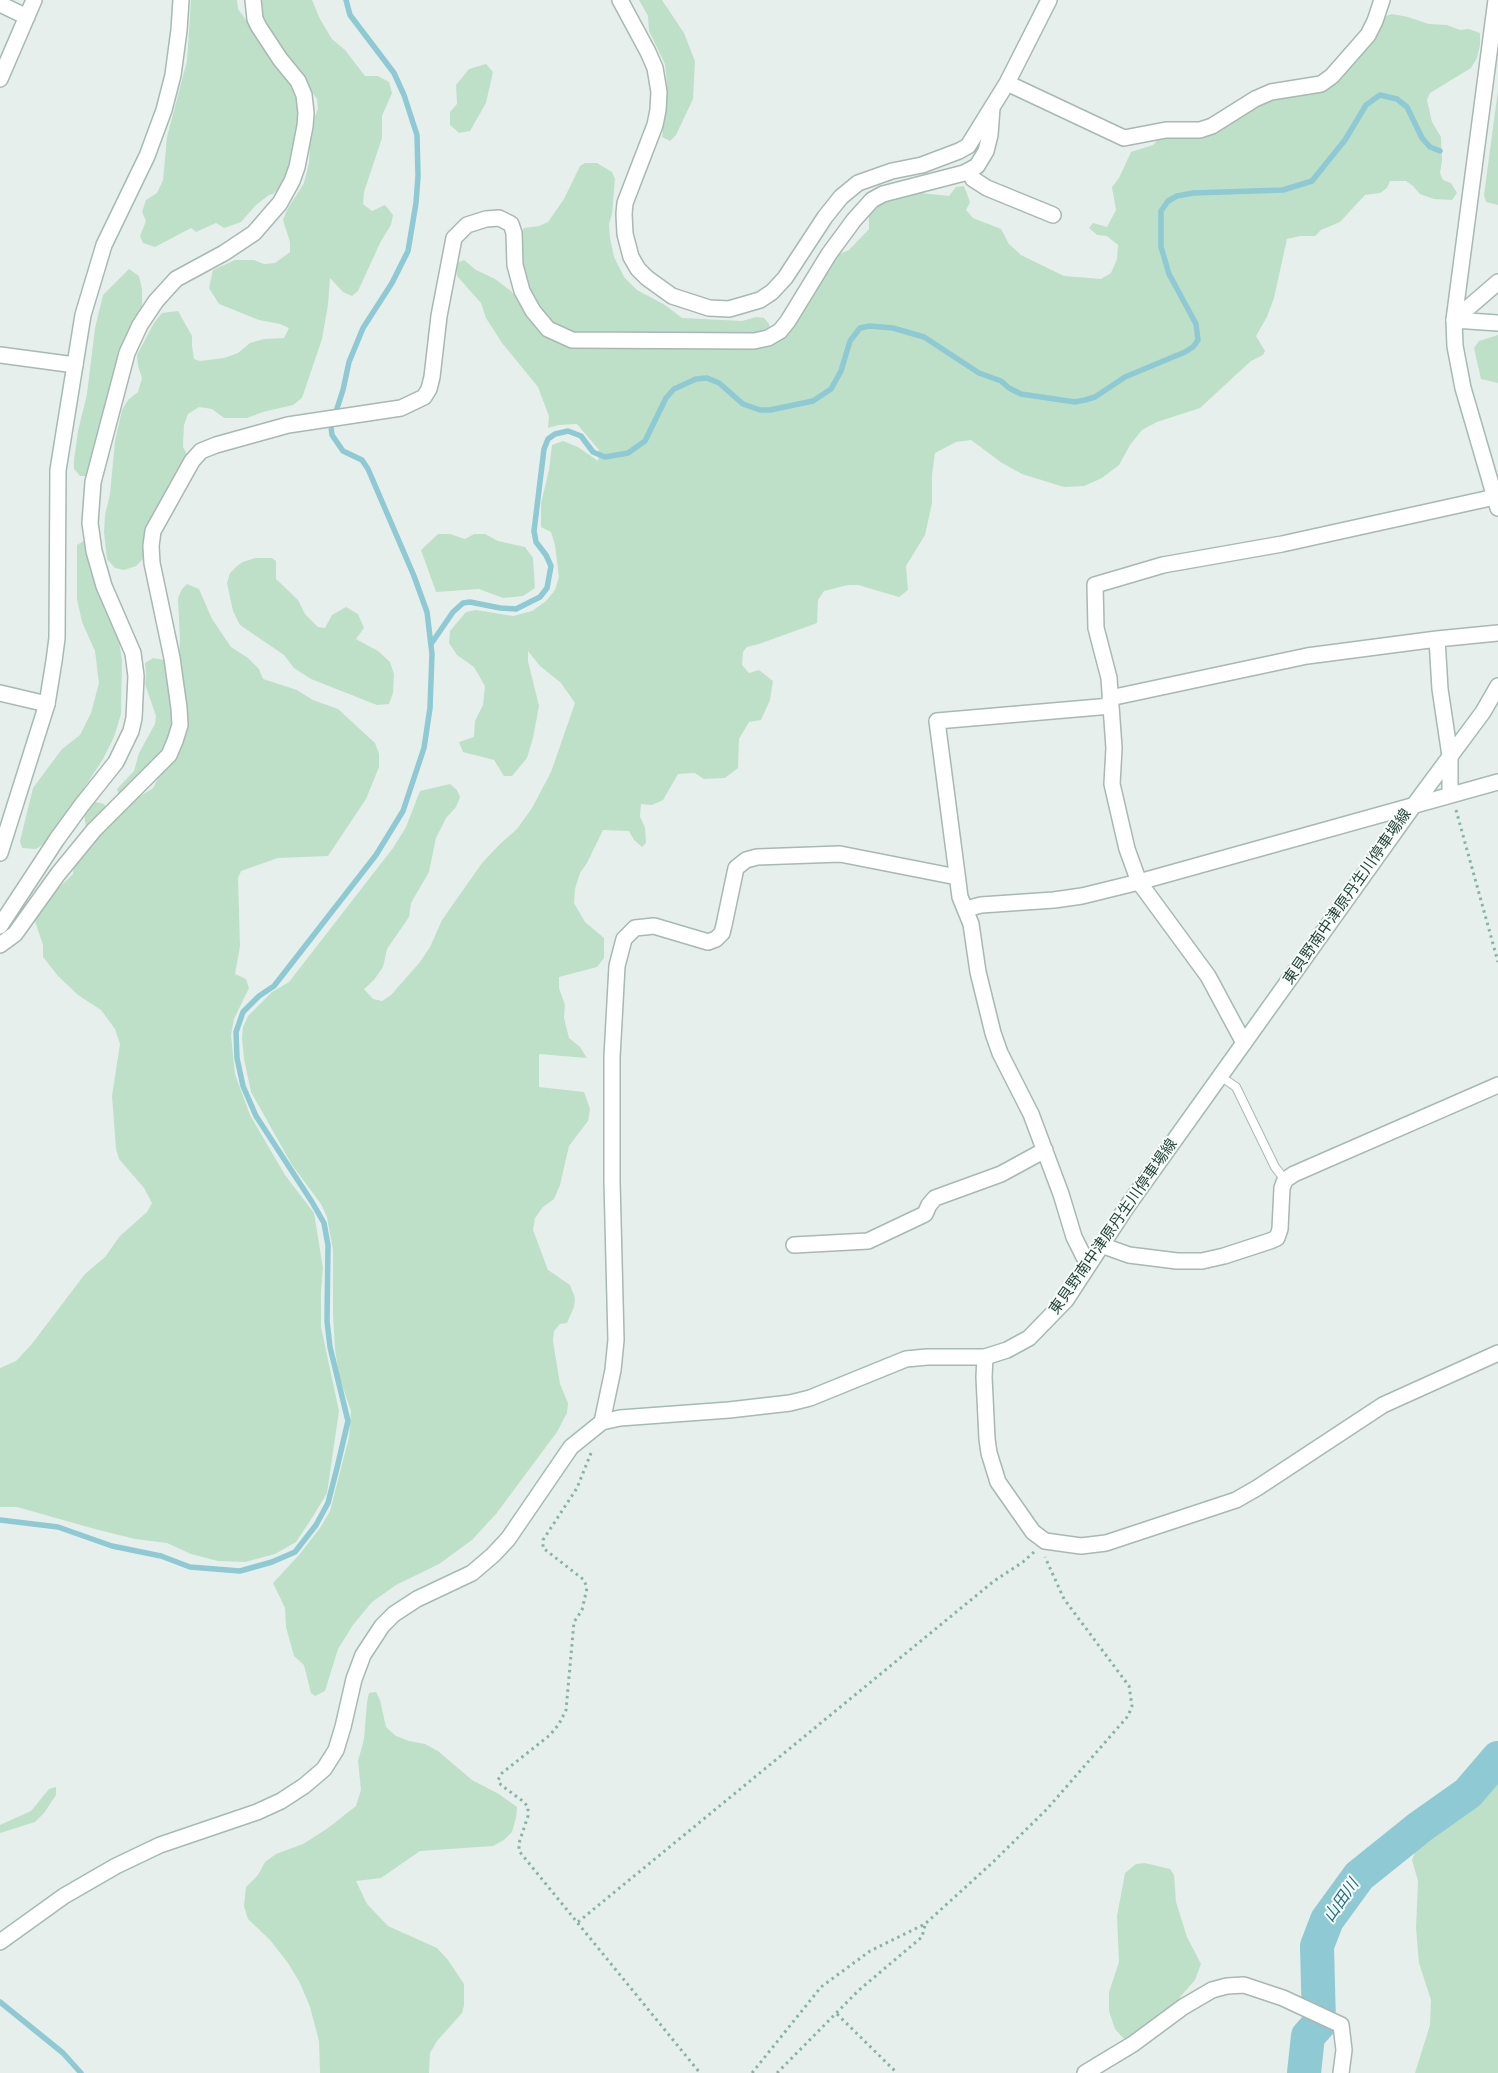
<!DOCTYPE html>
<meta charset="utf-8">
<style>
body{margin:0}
canvas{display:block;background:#e6efeb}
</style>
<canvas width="1498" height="2073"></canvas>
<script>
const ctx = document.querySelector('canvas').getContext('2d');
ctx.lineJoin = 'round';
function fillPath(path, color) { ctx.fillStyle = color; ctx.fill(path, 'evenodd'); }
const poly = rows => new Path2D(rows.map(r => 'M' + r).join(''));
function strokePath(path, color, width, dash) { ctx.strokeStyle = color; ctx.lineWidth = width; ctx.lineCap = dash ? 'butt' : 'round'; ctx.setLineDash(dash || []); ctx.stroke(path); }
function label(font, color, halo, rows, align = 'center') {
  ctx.font = font + ' Poppins,"Noto Sans JP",sans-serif'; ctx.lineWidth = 4; ctx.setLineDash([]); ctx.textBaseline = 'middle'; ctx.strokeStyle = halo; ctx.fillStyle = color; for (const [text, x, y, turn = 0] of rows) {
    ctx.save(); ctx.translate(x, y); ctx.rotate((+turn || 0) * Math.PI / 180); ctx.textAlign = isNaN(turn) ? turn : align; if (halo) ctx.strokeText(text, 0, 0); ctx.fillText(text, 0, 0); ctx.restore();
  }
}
fillPath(poly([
 [191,0,237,0,238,9,293,85,301,112,291,164,281,186,273,194,269,195,256,205,241,222,224,228,216,223,196,232,191,228,155,247,143,243,140,236,146,221,142,212,146,200,157,193,163,180,167,137,187,61],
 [261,0,312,0,320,19,332,39,345,50,365,76,378,76,389,82,392,93,382,116,382,138,364,192,363,204,372,211,385,205,393,215,391,225,381,241,358,291,352,296,343,292,330,278,328,305,322,339,302,398,293,405,263,412,247,418,224,418,212,409,199,407,188,414,184,425,183,447,187,454,144,558,136,566,124,570,115,568,107,559,104,532,105,515,110,494,115,441,122,410,128,400,138,392,142,378,138,366,137,355,154,323,162,313,178,311,192,336,192,346,194,359,200,361,224,358,238,353,250,343,264,339,284,338,289,328,280,324,259,320,219,304,209,288,213,270,235,260,254,260,264,264,275,263,290,252,290,242,283,220,287,210,304,183,309,163,311,126,318,109,317,99,264,25,260,6],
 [639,0,662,0,684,33,695,61,693,99,676,135,670,141,662,137,667,85,665,64,649,31,648,16],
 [1392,14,1408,17,1429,24,1447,25,1460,30,1469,29,1480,33,1480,45,1477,58,1471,68,1430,93,1427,100,1432,122,1441,137,1442,160,1440,173,1443,180,1451,183,1457,193,1452,200,1434,199,1420,194,1413,186,1406,181,1390,181,1387,188,1380,193,1365,195,1340,222,1321,230,1315,236,1300,236,1287,239,1274,298,1267,317,1256,336,1265,351,1263,355,1251,361,1200,408,1157,422,1142,430,1130,445,1119,465,1102,478,1084,486,1064,487,1022,474,1002,463,971,440,956,442,935,453,932,475,932,503,925,535,906,566,908,590,899,597,858,585,848,585,824,591,818,600,817,623,759,644,747,647,743,652,742,665,749,673,759,670,773,681,770,700,761,720,749,722,739,739,738,768,725,778,704,779,695,773,678,774,663,800,652,805,641,804,640,816,645,828,646,843,642,847,634,840,629,831,603,830,587,863,580,873,575,889,574,903,585,922,604,938,604,958,597,967,559,977,559,988,565,1005,564,1018,569,1038,580,1047,587,1058,539,1054,539,1087,584,1092,590,1109,588,1121,569,1146,560,1185,554,1199,543,1207,535,1218,533,1230,548,1270,570,1285,575,1298,574,1307,567,1323,560,1324,554,1331,553,1341,560,1384,568,1403,567,1413,557,1432,496,1514,472,1540,439,1564,396,1585,372,1602,353,1625,338,1649,325,1691,315,1696,311,1693,304,1665,294,1656,286,1627,285,1608,273,1583,299,1555,320,1528,330,1511,349,1437,351,1411,339,1376,335,1349,333,1315,333,1250,327,1217,321,1204,292,1165,251,1092,244,1059,242,1038,243,1027,248,1016,272,992,289,982,393,848,406,827,420,791,450,784,457,790,460,797,456,807,446,818,436,838,429,872,411,903,409,917,387,949,383,967,374,980,364,989,373,999,382,1001,391,995,420,962,430,947,442,920,482,863,500,844,517,829,532,808,551,772,575,703,561,683,540,666,528,651,528,661,539,706,533,738,527,758,512,776,504,776,494,760,463,752,459,742,474,737,475,721,483,705,485,686,474,667,457,655,449,643,450,631,466,612,476,610,513,616,532,611,546,601,555,590,559,577,555,545,551,532,541,527,541,503,549,470,552,445,563,441,578,447,598,461,599,450,577,424,559,425,548,428,549,416,538,387,502,343,486,318,481,303,457,276,456,265,459,262,464,260,476,270,495,279,511,291,542,332,776,340,837,255,849,250,869,229,869,210,877,204,920,193,949,196,956,187,964,186,970,202,966,210,973,218,1001,229,1009,244,1021,255,1064,276,1101,279,1111,273,1117,259,1118,245,1107,236,1097,235,1089,228,1093,223,1107,227,1116,210,1112,187,1119,178,1131,152,1153,145,1163,134,1257,103,1295,95,1318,92,1335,81,1382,17],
 [486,64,493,72,486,103,470,131,459,133,450,125,450,112,457,104,456,85,469,69],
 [1498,90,1498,205,1486,202,1484,195],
 [585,163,597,163,612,172,615,179,612,214,609,224,610,238,614,257,624,277,637,290,665,305,682,318,742,321,756,317,764,318,769,324,770,329,767,334,590,337,557,328,534,303,519,264,520,235,524,228,539,226,548,222,564,199,580,166],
 [129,269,139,276,142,289,142,311,87,476,80,476,74,469,74,460,78,431,87,394,95,328,103,295],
 [1498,335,1498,383,1481,379,1474,348,1479,341],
 [438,534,450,534,465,539,474,534,485,534,498,541,525,547,533,558,535,588,523,596,503,598,479,589,436,592,421,550],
 [87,539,99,594,118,635,122,660,121,714,114,737,103,759,51,839,36,849,22,848,20,841,33,788,62,749,80,735,91,713,99,683,95,651,82,622,77,599,77,545],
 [255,558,272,558,276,561,276,579,298,600,305,614,318,627,325,628,332,615,346,607,358,614,364,628,356,639,378,651,390,662,394,674,393,693,389,704,377,705,311,679,294,668,284,655,240,625,233,611,227,583,230,573,237,566,243,562],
 [187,584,199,589,212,619,231,647,248,658,259,669,263,679,297,690,313,700,338,709,375,743,379,754,379,767,366,799,328,856,278,858,241,871,238,878,240,946,235,974,246,979,249,988,234,1019,231,1035,235,1074,250,1115,285,1175,314,1213,323,1268,321,1291,321,1327,339,1411,327,1493,312,1518,296,1542,275,1554,245,1562,218,1561,191,1554,167,1543,135,1539,95,1529,17,1507,0,1507,0,1368,16,1361,31,1345,85,1274,105,1257,120,1236,147,1212,152,1203,144,1188,119,1159,116,1149,112,1096,120,1044,115,1029,101,1010,78,995,58,976,43,957,43,945,35,921,35,911,73,874,74,863,122,808,153,788,160,775,175,758,180,640,178,598,182,589],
 [153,658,164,660,170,668,175,718,164,751,119,796,117,789,134,771,139,753,155,724,156,716,145,684,146,674,145,663],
 [96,802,104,804,108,809,90,828,86,827,84,814,90,804],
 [376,1692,380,1700,386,1727,396,1736,409,1741,425,1744,438,1751,472,1780,499,1794,517,1807,516,1818,512,1832,504,1840,493,1846,420,1851,381,1878,356,1881,367,1904,388,1926,437,1948,448,1960,464,1984,464,2005,462,2013,437,2041,430,2053,429,2073,320,2073,319,2041,310,2007,300,1983,288,1963,270,1940,248,1919,244,1906,246,1887,258,1875,265,1862,276,1854,303,1844,328,1828,356,1806,361,1790,358,1761,364,1739,367,1702,369,1693],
 [1498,1778,1498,2073,1415,2073,1430,2025,1431,2000,1419,1963,1416,1928,1418,1881,1412,1860,1419,1842],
 [56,1787,56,1795,44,1813,35,1822,0,1833,0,1825,31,1811,49,1789],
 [1145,1863,1170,1869,1174,1875,1176,1902,1187,1937,1201,1964,1195,1980,1181,1996,1171,2013,1132,2040,1123,2038,1115,2029,1109,2011,1109,1992,1119,1962,1117,1916,1125,1873,1136,1864]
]), '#bfe0c8');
strokePath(poly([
 [431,644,453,612,463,603,470,602,500,608,516,609,540,597,547,588,551,566,546,555,536,542,534,531,544,449,548,439,555,434,568,431,581,436,593,452,605,457,628,453,645,441,666,398,674,389,696,379,707,378,719,383,743,404,760,410,770,410,813,401,831,389,841,371,850,341,860,328,870,326,893,328,924,337,979,373,1001,381,1009,388,1021,394,1075,402,1085,400,1095,397,1125,377,1185,352,1193,347,1198,340,1196,324,1169,274,1161,247,1161,211,1168,201,1177,196,1193,193,1283,190,1312,181,1345,140,1366,105,1380,95,1397,99,1407,107,1422,138,1430,147,1440,151],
 [0,1520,58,1527,112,1546,161,1556,190,1567,240,1571,272,1562,295,1552,316,1525,328,1503,337,1468,348,1421,330,1347,327,1321,328,1245,324,1223,312,1202,256,1116,243,1086,237,1058,236,1032,243,1012,259,996,274,986,376,855,403,811,424,748,430,708,432,654,427,612,414,576,368,469,362,460,343,451,332,435,331,427,343,390,349,362,363,328,392,283,408,251,416,203,418,176,417,135,404,95,394,73,350,15,346,0],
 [0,2002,63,2053,81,2073]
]), '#8ec9d4', 5.5);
strokePath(poly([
 [1304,2073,1308,2036,1319,2024,1317,1946,1327,1920,1359,1876,1420,1827,1468,1793,1498,1758]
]), '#8ec9d4', 34);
const lane = poly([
 [1220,1076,1236,1087,1275,1167,1285,1180]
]);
const street = poly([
 [620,0,648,52,655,68,659,92,658,110,655,125,625,203,624,214,625,234,631,257,638,269,647,278,672,296,709,308,729,309,760,300,772,292,785,278,825,217,841,197,858,183,892,171,922,165,959,151,968,146,1007,83,1049,0],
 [0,4,27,17],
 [0,79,34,0],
 [1007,83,1124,138,1166,130,1200,130,1212,126,1255,99,1271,92,1321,84,1332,76,1368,35,1375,21,1382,0],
 [970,171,973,179,987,188,1053,215],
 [1454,320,1496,0],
 [1454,320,1498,282],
 [0,355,75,365],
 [1437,639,1440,689,1450,756,1450,795],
 [0,693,47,704],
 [1110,698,1307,656,1437,639,1498,633],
 [966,909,981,905,1054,900,1082,896,1139,882,1498,782],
 [0,926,57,839,81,806,116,762,131,731,134,718,136,676,133,653,104,586,94,551,90,523,93,482,127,353,140,325,156,301,176,279,224,253,254,233,280,203,292,181,297,167,305,126,306,113,304,95,298,81,280,59,259,27,255,19,253,0],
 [0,945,15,934,58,874,94,830,169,755,175,741,180,725,179,708,172,658,152,563,151,546,153,531,192,461,201,451,216,445,288,425,401,408,424,397,429,389,432,377,439,316,454,238,467,225,486,219,499,218,511,224,514,233,515,265,522,291,533,311,548,329,572,340,754,341,768,338,780,331,788,321,829,254,854,220,872,200,883,194,964,173,977,166,986,151,990,135,992,108],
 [1244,1043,1208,976,1139,882,1127,849,1112,784,1114,748,1109,678,1096,628,1095,585,1163,565,1282,544,1495,497],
 [794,1245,868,1241,925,1214,929,1205,935,1198,1001,1174,1045,1150],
 [1101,1245,1129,1255,1177,1261,1202,1261,1224,1256,1270,1241,1277,1238,1280,1229,1282,1188,1285,1180,1294,1174,1498,1085],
 [1088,1265,1074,1237,1061,1194,1031,1114,1000,1053,993,1033,978,972,971,924,960,897,937,721,1111,706],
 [985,1357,984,1377,987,1439,989,1453,998,1482,1033,1532,1045,1541,1081,1546,1106,1543,1236,1500,1257,1488,1383,1405,1498,1353],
 [602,1422,613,1370,616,1340,612,1181,612,1057,617,966,624,939,635,928,654,926,708,942,716,939,722,933,724,925,736,868,746,860,757,857,840,854,957,877],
 [1085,2073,1133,2044,1183,2007,1212,1990,1227,1986,1244,1985,1283,1998,1341,2025,1344,2050,1341,2073]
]);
const secondary = poly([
 [1498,323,1454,320,1455,346,1463,388,1498,508],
 [0,853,47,704,54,661,57,638,58,470,83,315,104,245,147,156,164,110,173,75,179,30,181,0],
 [0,1942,64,1896,116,1866,160,1845,257,1812,281,1801,304,1786,324,1769,336,1750,343,1727,354,1679,363,1655,382,1626,394,1614,417,1599,472,1573,493,1555,508,1539,571,1447,602,1422,620,1418,729,1410,790,1403,810,1398,906,1359,927,1357,985,1357,1007,1350,1029,1338,1066,1300,1126,1208,1414,805,1483,712,1498,686]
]);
strokePath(lane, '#a8b8b2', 10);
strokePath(street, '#a8b8b2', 18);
strokePath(secondary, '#a4bbb3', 18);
strokePath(poly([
 [1456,810,1498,962],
 [591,1453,577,1488,543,1540,543,1548,584,1580,587,1588,582,1610,574,1622,566,1710,559,1724,550,1735,502,1773,498,1780,501,1785,524,1802,528,1807,528,1816,519,1843,519,1851,700,2073],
 [578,1922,994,1581,1023,1562,1034,1552],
 [837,2014,897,2073],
 [752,2073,821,1987,870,1951,925,1924,992,1863,1047,1809,1128,1716,1132,1706,1129,1686,1064,1599,1045,1557],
 [777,2073,859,1990,922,1937,925,1925]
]), '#86b3a5', 3, [2.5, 4]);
strokePath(lane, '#fff', 8);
strokePath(street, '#fff', 15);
strokePath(secondary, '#fff', 15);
label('15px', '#24423a', '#f7fbf9', [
 ["東貝野南中津原丹生川停車場線",1348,897,-55],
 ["東貝野南中津原丹生川停車場線",1114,1227,-55]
]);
label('italic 16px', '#1c6f80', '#f7fbf9', [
 ["山田川",1342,1901,-55]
]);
</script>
